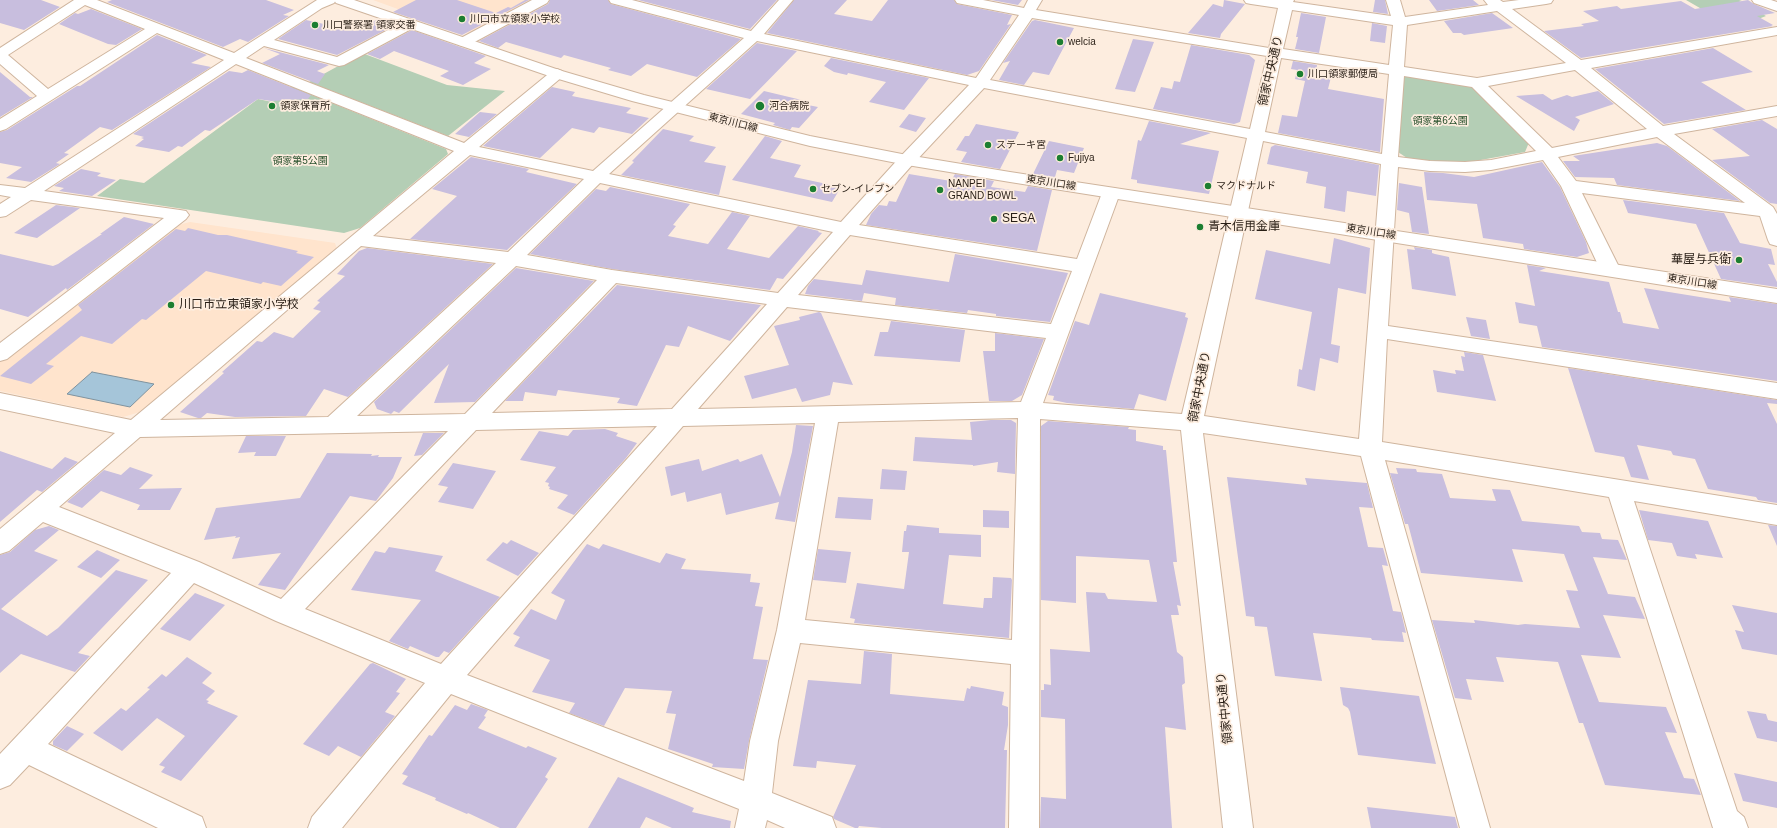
<!DOCTYPE html>
<meta charset="utf-8">
<style>
body{margin:0}
canvas{display:block;background:#fdeddf}
</style>
<canvas width="1777" height="828"></canvas>
<script>
const ctx = document.querySelector('canvas').getContext('2d');
ctx.lineJoin = 'round';
function fillPath(path, color) { ctx.fillStyle = color; ctx.fill(path, 'evenodd'); }
const poly = rows => new Path2D(rows.map(r => 'M' + r).join(''));
function strokePath(path, color, width, dash) { ctx.strokeStyle = color; ctx.lineWidth = width; ctx.lineCap = dash ? 'butt' : 'round'; ctx.setLineDash(dash || []); ctx.stroke(path); }
function label(font, color, halo, rows, align = 'center') {
  ctx.font = font + ' Helvetica,"Noto Sans JP",sans-serif'; ctx.lineWidth = 3.5; ctx.setLineDash([]); ctx.textBaseline = 'middle'; ctx.strokeStyle = halo; ctx.fillStyle = color; for (const [text, x, y, turn = 0] of rows) {
    ctx.save(); ctx.translate(x, y); ctx.rotate((+turn || 0) * Math.PI / 180); ctx.textAlign = isNaN(turn) ? turn : align; if (halo) ctx.strokeText(text, 0, 0); ctx.fillText(text, 0, 0); ctx.restore();
  }
}
fillPath(poly([
 [373,0,534,0,476,32,464,33],
 [190,222,335,243,337,249,140,412,123,417,0,391,0,361,174,226]
]), '#ffe4cd');
fillPath(poly([
 [1686,0,1742,0,1739,1,1766,16,1753,21,1712,15],
 [362,53,447,85,505,91,448,136,309,82],
 [1409,75,1466,84,1477,89,1530,140,1525,152,1475,161,1435,161,1407,158,1398,152,1401,78],
 [292,87,446,149,448,154,360,228,344,233,97,196,120,179,144,183,258,99,272,102]
]), '#b4ceb5');
const water = poly([
 [92,372,154,384,130,407,67,394,92,372]
]);
fillPath(water, '#a5c5d9');
strokePath(water, '#80939e', 1);
fillPath(poly([
 [0,0,41,0,60,7,24,30,0,23],
 [112,0,266,0,294,10,283,15,289,16,248,42,240,39,223,47,107,2],
 [416,0,457,0,496,13,508,7,511,8,525,0,529,0,462,35,393,12],
 [550,0,608,0,611,4,741,39,697,77,647,64,631,76,608,70,611,68,564,55,561,58,506,42,498,48,479,41,548,4],
 [638,0,777,0,750,29],
 [794,0,847,0,834,14,872,21,888,0,954,0,957,4,1012,15,1007,25,1011,24,979,71,967,75,767,33],
 [991,0,1022,0,1018,5],
 [1224,0,1245,4,1221,34,1220,38,1188,33,1213,4,1223,7],
 [1375,0,1385,0,1388,14,1373,12],
 [1429,0,1473,0,1479,5,1437,11],
 [1748,0,1754,4,1775,13,1757,16,1773,25,1771,25,1773,26,1581,58,1544,31,1584,26,1581,24,1599,21,1583,11,1617,6,1621,9,1681,1,1695,9],
 [91,9,142,29,116,45,108,44,59,24,75,13,78,14],
 [1301,13,1326,17,1319,53,1295,49,1298,37,1296,37],
 [1492,13,1513,28,1464,35,1461,33,1453,33,1444,21],
 [378,19,395,25,337,55,278,39,306,20,355,31],
 [1035,20,1074,28,1049,75,1033,72,1024,85,999,80,1010,61,1003,63,1032,21],
 [1372,23,1387,26,1385,43,1370,41],
 [412,30,486,56,474,63,491,69,463,85,440,76,449,71,394,51,380,59,367,54],
 [157,35,207,55,191,63,211,67,112,130,100,127,64,153,69,154,56,163,60,164,31,182,6,178,22,167,0,163,0,132,7,130,77,86,80,86],
 [1133,39,1154,42,1135,92,1115,89],
 [757,43,797,51,750,99,706,89],
 [1191,45,1249,55,1255,60,1240,122,1234,124,1153,109,1161,87,1172,89,1174,81,1180,82],
 [264,48,329,65,317,71,325,74,318,84,262,63,280,54],
 [1713,48,1753,72,1701,82,1746,110,1664,124,1595,69],
 [831,58,929,78,904,110,869,102,886,82,848,73,847,75,834,72,824,66],
 [1293,61,1317,65,1316,74,1331,77,1328,89,1384,99,1380,152,1278,133,1282,115,1297,117,1305,81,1295,79,1297,70,1291,69],
 [248,70,311,95,308,99,271,101,258,99,210,131,205,130,182,147,178,146,169,152,135,146,144,139,141,138,144,137,133,134,229,71,242,73],
 [0,72,30,97,33,97,0,117],
 [552,87,575,92,572,96,631,108,626,113,649,118,632,134,599,127,594,133,572,128,540,158,483,146],
 [764,91,810,102,808,105,818,107,799,128,792,127,790,130,773,125,775,123,741,114],
 [1598,91,1614,104,1575,117,1580,120,1574,131,1516,96,1543,94,1552,100,1567,95,1572,97],
 [480,112,497,114,469,137,455,134],
 [909,114,926,118,916,132,899,127],
 [1762,120,1777,129,1777,204,1770,203,1712,160,1750,156,1712,129],
 [1149,121,1211,133,1180,144,1219,151,1209,194,1137,183,1137,180,1131,179,1138,140,1141,141],
 [976,124,1019,132,1000,169,961,162,967,152,956,150,965,136,969,136],
 [663,129,694,136,689,141,716,147,704,162,726,166,719,195,621,175,634,162,632,161],
 [765,136,782,141,770,158,801,165,794,177,841,187,832,202,732,180],
 [1049,141,1084,148,1074,173,1057,170,1055,177,1033,174],
 [1657,143,1667,146,1740,201,1617,185,1614,178,1575,177,1563,161,1580,161,1573,156],
 [1275,145,1379,165,1376,196,1347,191,1345,212,1324,208,1326,187,1306,183,1308,172,1267,164,1271,147],
 [471,157,529,169,526,172,577,184,507,250,410,239,457,196,432,189],
 [1542,162,1560,187,1586,242,1589,253,1577,257,1524,249,1523,244,1483,238,1477,204,1427,200,1424,172,1443,173,1474,177],
 [81,169,101,173,97,176,116,180,92,196,59,191,64,188,54,186],
 [909,174,951,181,955,174,994,181,991,187,1025,192,1028,186,1052,190,1037,251,866,225,871,214,879,205,887,206,889,201,896,202],
 [1399,183,1422,187,1429,234,1412,232,1409,213,1397,210],
 [610,187,690,204,673,225,676,226,668,236,708,244,732,212,750,216,727,249,769,258,798,226,819,231,818,232,822,233,783,279,777,278,770,290,612,269,530,254,596,189,606,191],
 [1623,200,1724,213,1740,243,1771,249,1775,265,1768,264,1777,282,1777,287,1721,279,1696,224,1628,213],
 [56,205,80,208,37,238,14,233],
 [124,217,154,224,67,290,66,288,28,317,0,309,0,254,53,266,58,264,102,234,100,234],
 [188,228,218,235,227,235,298,251,296,253,314,257,281,286,263,282,261,284,206,271,146,320,142,319,112,344,81,336,46,364,54,366,31,384,0,376,82,310,78,305,176,229,185,231],
 [1334,238,1370,248,1366,294,1338,288,1331,344,1340,346,1338,363,1320,358,1315,391,1297,386,1299,369,1302,370,1312,312,1255,299,1266,250,1330,264],
 [1414,247,1432,250,1432,253,1435,254,1449,257,1456,296,1412,289,1407,249,1415,250],
 [367,248,493,264,348,397,324,389,306,416,235,417,207,413,201,418,198,418,180,412,224,373,222,372,257,341,262,342,274,332,293,338,321,311,313,309,320,302,317,301,345,276,337,274,359,251],
 [955,254,1068,273,1050,322,996,316,996,314,968,310,967,313,895,305,896,298,864,293,862,301,805,294,808,286,814,279,862,285,866,270,949,282],
 [1527,265,1546,268,1539,271,1609,282,1618,312,1620,312,1623,323,1659,329,1644,288,1731,302,1729,297,1777,304,1777,381,1542,347,1537,326,1519,323,1515,302,1535,306],
 [516,268,594,281,475,402,434,403,449,364,399,413,394,411,391,414,377,409,374,402],
 [617,285,761,305,730,341,688,326,679,347,666,345,637,406,617,403,620,398,558,390,556,396,525,392,523,401,505,401],
 [1100,293,1186,313,1185,317,1188,318,1185,330,1166,401,1139,394,1134,409,1067,403,1053,400,1054,396,1048,395,1075,321,1089,325],
 [819,312,821,313,853,385,833,382,830,395,802,402,796,388,752,399,744,376,789,365,774,326,800,320,799,317],
 [1466,317,1486,320,1490,339,1471,336],
 [891,321,965,330,960,362,874,356,880,332,888,332],
 [995,333,1044,339,1022,395,1012,401,989,401,983,351,995,351],
 [1464,352,1483,355,1496,401,1437,392,1433,370,1456,374,1455,370,1464,371,1461,356,1465,357],
 [1568,368,1777,400,1777,404,1767,403,1777,424,1777,503,1758,500,1756,497,1708,489,1695,459,1673,455,1671,451,1637,445,1649,480,1631,477,1624,457,1595,452],
 [991,420,1011,420,1016,423,1015,474,997,472,998,462,973,466,973,465,913,461,915,437,972,440,970,422],
 [1048,421,1129,427,1128,429,1136,430,1136,441,1163,446,1163,450,1166,450,1177,562,1173,562,1181,606,1177,605,1179,615,1171,615,1177,652,1183,657,1185,683,1182,685,1186,730,1165,727,1172,828,1040,828,1041,797,1066,799,1065,719,1041,717,1041,690,1044,690,1044,684,1051,685,1050,649,1090,652,1086,592,1105,593,1108,599,1157,602,1149,560,1076,556,1076,603,1041,600,1041,426],
 [796,425,813,426,795,522,775,519,779,502,726,515,721,493,687,502,685,492,671,496,665,467,699,459,702,471,738,459,740,462,762,454,780,497,792,452],
 [605,429,618,433,616,436,637,443,626,458,574,515,557,508,568,495,549,489,550,487,548,486,549,483,545,482,556,467,520,460,539,431,568,436,573,430],
 [423,433,444,433,422,455,414,456],
 [246,436,286,436,276,456,254,456,256,452,238,453],
 [0,451,52,469,65,457,78,462,42,492,37,490,0,522],
 [327,453,372,454,371,456,379,455,378,457,402,457,393,478,376,501,350,496,285,590,258,585,281,553,232,559,240,537,235,538,236,536,204,540,216,508,300,498],
 [453,463,496,471,473,509,438,502,448,487,438,485],
 [130,467,153,475,139,489,182,488,170,510,137,510,140,505,101,491,82,508,67,502,104,470,121,475],
 [1396,468,1416,469,1417,472,1442,474,1450,498,1496,501,1492,489,1510,490,1522,521,1579,526,1582,532,1600,533,1602,539,1618,540,1627,560,1593,557,1608,594,1635,597,1645,619,1603,615,1621,658,1581,655,1599,702,1666,707,1677,733,1665,732,1684,778,1694,779,1701,795,1605,785,1583,723,1579,723,1558,662,1496,657,1504,682,1466,679,1472,700,1455,698,1432,620,1475,623,1474,620,1518,625,1525,624,1580,628,1566,590,1578,591,1564,554,1545,552,1512,549,1523,582,1421,573,1408,524,1405,524,1390,473,1398,474],
 [882,469,907,471,905,490,880,489],
 [1227,477,1307,485,1305,478,1367,483,1373,508,1359,507,1368,547,1383,548,1388,566,1382,565,1393,611,1401,612,1406,633,1402,632,1404,642,1372,640,1371,638,1313,633,1322,681,1275,676,1267,627,1255,626,1254,617,1246,616],
 [838,497,873,499,871,520,835,518],
 [983,510,1009,511,1009,528,983,527],
 [1639,510,1708,521,1723,558,1695,554,1697,559,1677,556,1672,543,1648,540],
 [907,525,939,528,939,533,981,535,981,557,949,555,943,604,983,608,984,598,992,598,993,577,1011,578,1012,580,1009,638,854,623,855,619,850,618,857,583,904,589,909,552,902,552,904,531,906,531],
 [1768,525,1777,526,1777,546],
 [49,526,59,530,34,551,58,560,1,609,47,636,58,628,116,570,148,580,78,653,90,656,75,672,21,654,0,673,0,555,10,552,35,530],
 [511,540,539,553,518,576,486,560,503,542,507,544],
 [587,544,599,549,603,544,660,563,666,553,686,559,681,569,751,574,750,582,760,583,755,606,763,607,753,659,768,660,749,741,744,769,712,767,713,764,668,749,676,714,666,713,672,691,625,688,604,726,569,713,575,703,532,692,550,660,514,646,520,637,513,634,531,609,556,620,565,600,551,593],
 [389,547,443,556,435,571,500,597,449,653,444,651,439,657,436,657,410,646,408,649,389,641,421,600,351,590,375,551,385,553],
 [818,549,851,552,846,583,813,580],
 [97,550,120,560,101,578,77,567],
 [195,593,225,605,190,641,160,629],
 [1732,605,1777,613,1777,655,1742,649,1735,630,1744,632],
 [864,651,892,654,890,694,964,701,967,688,970,689,971,686,1004,692,1002,705,1008,707,1008,725,1004,750,1007,750,1005,828,882,828,859,826,858,828,855,828,834,819,833,817,856,765,817,761,816,768,793,766,808,680,861,684],
 [187,657,212,673,202,683,215,691,206,700,209,701,207,703,238,716,181,781,161,772,165,767,159,765,185,736,157,718,122,751,93,733,121,708,126,711,150,689,147,688,162,674,166,677],
 [373,663,406,679,396,692,400,693,385,712,395,716,361,757,338,746,329,756,303,744,370,664],
 [1340,687,1419,696,1436,764,1358,755,1350,712,1348,708,1343,705],
 [471,704,488,710,484,716,486,717,478,728,526,748,528,746,557,758,545,777,548,779,516,828,500,828,468,813,467,814,435,800,436,798,402,784,408,776,402,774,429,735,432,736,455,705,467,710],
 [1747,711,1766,714,1768,720,1777,722,1777,742,1757,738],
 [67,726,84,734,67,751,53,745,53,741],
 [1734,773,1777,782,1777,808,1743,801],
 [618,777,694,808,692,812,731,821,730,828,672,828,646,817,640,828,588,828],
 [1367,807,1455,817,1458,828,1371,828]
]), '#c8bede');
const minor = poly([
 [74,0,97,0,234,53,317,0,336,0,334,3,322,8,274,40,337,57,405,21,415,21,417,24,415,27,344,65,339,66,264,46,246,58,464,143,552,71,557,69,562,71,565,74,562,77,479,147,593,171,744,38,611,3,609,0,632,0,751,31,779,0,793,0,764,34,976,78,1019,15,962,4,957,3,955,0,983,0,1024,8,1028,0,1042,0,1036,10,1269,48,1278,8,1251,4,1246,3,1244,0,1294,0,1293,2,1391,16,1386,0,1400,0,1405,17,1488,5,1484,0,1500,0,1503,2,1519,0,1553,0,1551,3,1546,4,1512,9,1581,60,1777,27,1777,35,1591,68,1663,126,1777,106,1777,116,1674,134,1773,207,1777,214,1777,246,1770,244,1768,240,1760,216,1582,193,1620,269,1617,273,1610,275,1603,273,1600,269,1561,186,1543,160,1491,170,1465,172,1430,171,1398,167,1388,326,1777,383,1777,399,1387,339,1382,442,1777,505,1777,525,1634,501,1737,811,1744,817,1748,828,1713,828,1609,497,1385,460,1490,828,1460,828,1361,456,1203,433,1253,828,1223,828,1181,430,1040,419,1039,828,1009,828,1011,664,800,643,778,741,772,793,832,817,836,828,785,828,767,820,765,828,735,828,739,809,451,694,342,828,308,828,312,817,425,683,276,621,194,583,48,744,202,817,206,828,158,828,29,765,10,785,0,789,0,754,171,573,43,522,9,551,0,554,0,529,115,433,0,409,0,393,131,420,454,151,236,64,44,191,180,210,186,211,189,215,186,219,7,359,0,361,0,343,164,218,31,200,6,216,0,217,0,204,11,197,0,195,0,185,25,188,224,60,157,33,6,129,0,131,0,119,37,96,0,64,0,48,74,0],
 [85,5,145,29,48,89,8,55,85,5],
 [1292,10,1393,25,1389,65,1283,49,1292,10],
 [1497,11,1566,63,1477,78,1404,67,1407,25,1497,11],
 [1032,18,1267,56,1250,129,990,80,1032,18],
 [757,41,969,85,901,156,841,222,609,174,757,41],
 [1281,58,1389,74,1382,154,1265,132,1281,58],
 [1575,70,1647,129,1552,148,1488,86,1575,70],
 [1404,76,1472,87,1536,151,1491,160,1465,162,1430,161,1398,157,1404,76],
 [984,88,1247,138,1182,414,1043,403,1120,193,1117,189,1111,188,1105,189,1102,193,1077,259,859,225,913,164,984,88],
 [1657,137,1745,203,1576,181,1558,157,1657,137],
 [1263,141,1381,164,1359,439,1204,416,1263,141],
 [470,155,584,179,508,252,373,236,470,155],
 [600,183,833,232,778,293,612,270,527,255,600,183],
 [850,235,1072,271,1051,324,798,295,850,235],
 [361,246,496,263,328,417,160,420,361,246],
 [516,266,597,280,465,414,357,416,516,266],
 [616,283,767,304,672,409,492,413,616,283],
 [787,307,1046,338,1021,402,698,409,787,307],
 [1018,418,1012,640,805,620,838,422,1018,418],
 [815,423,777,630,750,741,744,781,467,675,683,426,815,423],
 [657,426,441,664,305,609,476,430,657,426],
 [448,431,281,599,199,562,59,507,140,437,448,431],
 [532,0,549,0,547,3,469,45,464,46,459,45,457,42,459,39,532,0],
 [1752,0,1771,0,1777,2,1777,11,1754,3,1752,0]
]);
const major = poly([
 [334,0,354,0,562,71,644,95,810,136,907,155,1010,172,1777,289,1777,303,1010,182,907,165,810,146,632,101,552,77,336,3,334,0]
]);
strokePath(minor, '#cfb59e', 2);
strokePath(major, '#cfb59e', 2);
fillPath(minor, '#fff');
fillPath(major, '#fff');
for (const [x, y, r, color] of [
 [462,19,4,"#1c7e31"],
 [315,25,4,"#1c7e31"],
 [1060,42,4,"#1c7e31"],
 [1300,74,4,"#1c7e31"],
 [272,106,4,"#1c7e31"],
 [760,106,5,"#1c7e31"],
 [988,145,4,"#1c7e31"],
 [1060,158,4,"#1c7e31"],
 [1208,186,4,"#1c7e31"],
 [813,189,4,"#1c7e31"],
 [940,190,4,"#1c7e31"],
 [994,219,4,"#1c7e31"],
 [1200,227,4,"#1c7e31"],
 [1739,260,4,"#1c7e31"],
 [171,305,4,"#1c7e31"]
]) { const dot = new Path2D(); dot.arc(x, y, r, 0, 2 * Math.PI); ctx.fillStyle = color; ctx.fill(dot); strokePath(dot, '#fdeddf', 1.5); }
label('10px', '#281e15', '#fdeddf', [
 ["川口市立領家小学校",470,19],
 ["川口警察署 領家交番",323,25],
 ["welcia",1068,42],
 ["川口領家郵便局",1308,74],
 ["領家保育所",280,106],
 ["河合病院",769,106],
 ["ステーキ宮",996,145],
 ["Fujiya",1068,158],
 ["NANPEI",948,184],
 ["GRAND BOWL",948,196],
 ["マクドナルド",1216,186],
 ["セブン-イレブン",821,189]
], 'left');
label('10px', '#244d29', '#fdeddf', [
 ["領家第6公園",1440,121],
 ["領家第5公園",300,161]
]);
label('10px', '#281e15', '#fdeddf', [
 ["東京川口線",733,123,14],
 ["東京川口線",1051,183,9],
 ["東京川口線",1371,232,9],
 ["東京川口線",1692,282,9]
]);
label('12px', '#281e15', '#fdeddf', [
 ["領家中央通り",1271,71,-77],
 ["領家中央通り",1200,387,-79],
 ["領家中央通り",1225,708,-96]
]);
label('12px', '#281e15', '#fdeddf', [
 ["SEGA",1002,219],
 ["青木信用金庫",1208,227],
 ["華屋与兵衛",1731,260,"right"],
 ["川口市立東領家小学校",179,305]
], 'left');
</script>
